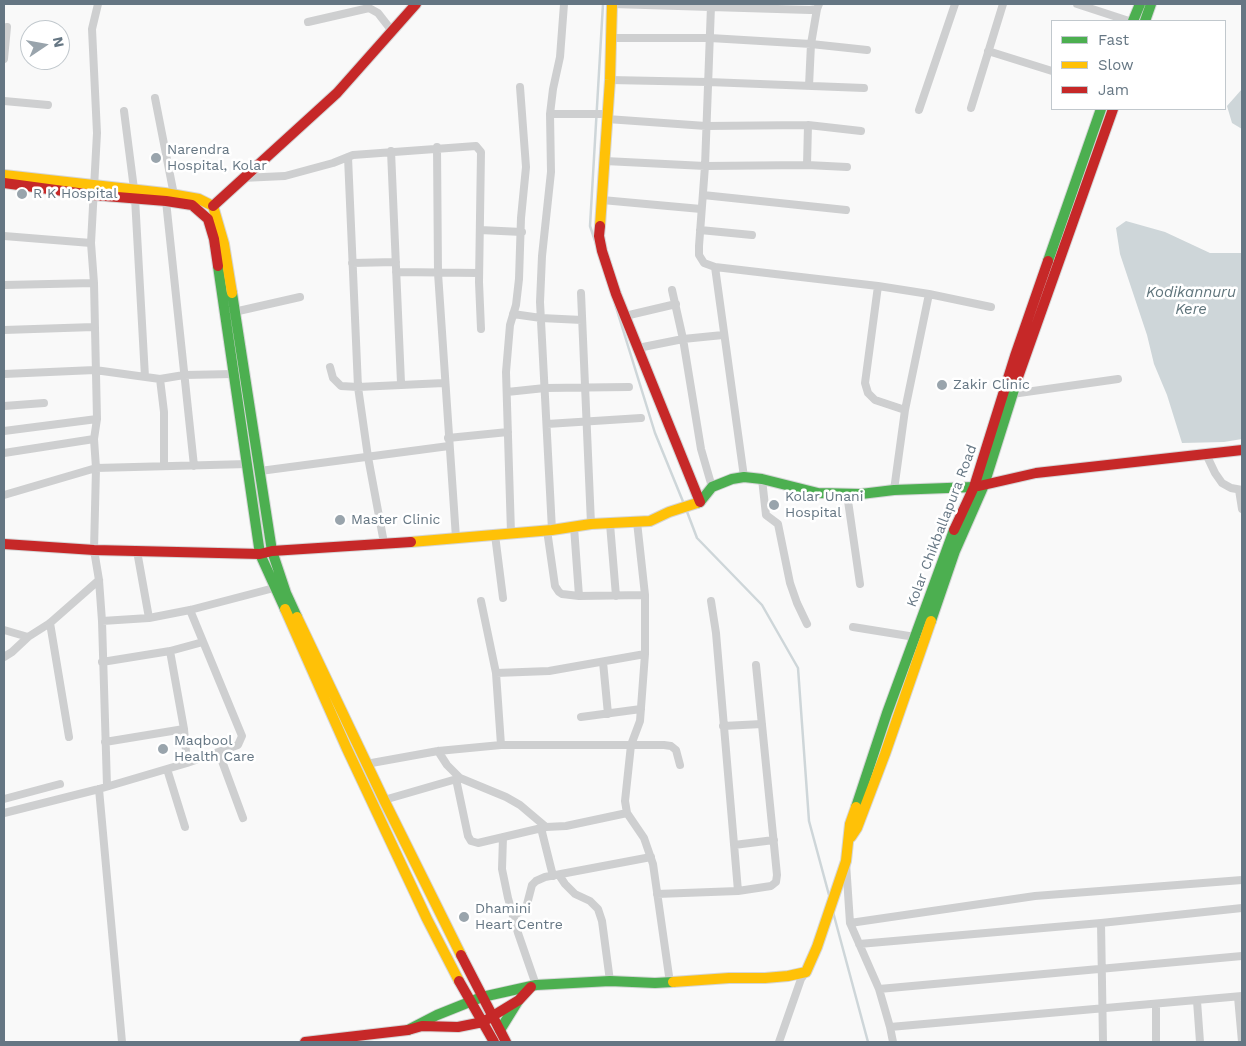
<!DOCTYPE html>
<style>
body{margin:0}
#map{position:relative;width:1246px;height:1046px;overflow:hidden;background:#f9f9f9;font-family:"Work Sans",sans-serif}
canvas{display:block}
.frame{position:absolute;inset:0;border:5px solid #657683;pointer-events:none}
.legend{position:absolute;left:1051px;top:20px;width:175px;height:90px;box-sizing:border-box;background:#fff;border:1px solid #c1c8cd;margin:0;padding:6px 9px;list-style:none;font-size:15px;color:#657683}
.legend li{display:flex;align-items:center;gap:10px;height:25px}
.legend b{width:25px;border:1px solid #c1c8cd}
.north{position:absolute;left:20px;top:20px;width:50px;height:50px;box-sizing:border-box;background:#fff;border:1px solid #c1c8cd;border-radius:50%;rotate:78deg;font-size:14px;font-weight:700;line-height:20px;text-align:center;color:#657683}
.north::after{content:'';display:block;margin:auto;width:18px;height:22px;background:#99a4ac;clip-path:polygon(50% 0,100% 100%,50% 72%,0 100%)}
</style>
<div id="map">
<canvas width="1246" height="1046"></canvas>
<div class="frame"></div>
<ul class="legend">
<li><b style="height:6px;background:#4caf50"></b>Fast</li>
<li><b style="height:6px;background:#ffc107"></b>Slow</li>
<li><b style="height:6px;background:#c62828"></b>Jam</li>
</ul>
<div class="north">N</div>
</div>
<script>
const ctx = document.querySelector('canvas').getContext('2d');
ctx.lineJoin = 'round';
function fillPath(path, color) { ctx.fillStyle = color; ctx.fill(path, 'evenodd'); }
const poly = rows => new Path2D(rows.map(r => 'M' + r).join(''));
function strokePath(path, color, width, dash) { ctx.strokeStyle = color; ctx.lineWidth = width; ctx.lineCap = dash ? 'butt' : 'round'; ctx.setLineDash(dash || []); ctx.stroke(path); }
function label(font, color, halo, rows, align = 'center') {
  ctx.font = font + ' "Work Sans",sans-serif'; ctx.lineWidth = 5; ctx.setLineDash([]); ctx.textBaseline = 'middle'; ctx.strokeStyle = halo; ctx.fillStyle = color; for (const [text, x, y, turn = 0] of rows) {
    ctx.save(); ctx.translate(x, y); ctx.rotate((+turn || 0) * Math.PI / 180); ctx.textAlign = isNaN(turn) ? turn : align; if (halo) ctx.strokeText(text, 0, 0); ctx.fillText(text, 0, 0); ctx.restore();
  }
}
fillPath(poly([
 [1242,89,1242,129,1232,123,1227,106],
 [1126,221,1165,232,1210,253,1242,253,1242,439,1224,442,1182,443,1167,395,1154,364,1147,335,1120,254,1116,228]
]), '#ced6d9');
strokePath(poly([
 [596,244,590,226,603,4],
 [615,304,655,433,684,504],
 [686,509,697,538,762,605,798,668,809,821,829,895],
 [833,912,868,1042]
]), '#ced6d9', 2.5);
const fast = poly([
 [1133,21,1140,4],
 [1145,21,1151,4],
 [1048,261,1101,109],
 [218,266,260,554,285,609],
 [232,293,272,551,286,593,297,617],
 [697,503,700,502,712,487,732,479,744,477,762,479,818,493,861,494,894,490,974,487],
 [931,621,955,551,984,485,1018,377],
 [856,807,887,713,954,530],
 [408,1030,437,1015,482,997,536,985,610,981,655,983,673,982],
 [500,1030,518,1001]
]);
const slow = poly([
 [4,175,165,193,199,199,213,206,224,244,232,293],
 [600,226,610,80,612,4],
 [411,542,552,530,591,524,650,521,669,512,697,503],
 [285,609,347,749,427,919,459,981],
 [297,617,384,800,461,955],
 [851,837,857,828,885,754,931,621],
 [673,982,729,978,765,978,788,976,806,972,817,947,846,861,850,824,856,807]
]);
const jam = poly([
 [4,183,93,195,166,201,192,205,208,219,214,239,218,266],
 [213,206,337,93,416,4],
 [600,226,599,236,602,251,616,294,700,502],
 [1018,377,1113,109],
 [979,486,1036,473,1242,450],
 [954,530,974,487,1015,356,1048,261],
 [4,544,94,550,260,554,272,551,411,542],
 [461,955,506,1042],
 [459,981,494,1042],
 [305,1042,408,1030,422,1026,458,1027,483,1022,519,1000,531,987]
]);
strokePath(fast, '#d5d6d7', 12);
strokePath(slow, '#d5d6d7', 12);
strokePath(jam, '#d5d6d7', 12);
strokePath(poly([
 [98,4,92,29,97,133,91,243,94,283,97,419,94,439,96,468,94,550,99,580,102,621,107,786],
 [612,4,810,10,817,9,819,4],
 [1077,4,1129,21],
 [711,6,705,166,699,246,699,255,704,263,715,267,878,286,929,294,991,307],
 [308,22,369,8,378,13,392,31],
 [611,38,710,38,811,44,867,50],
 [988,51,1052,71],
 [4,59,7,27],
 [610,80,708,82,864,88],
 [809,86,811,44,817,9],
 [155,98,174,195],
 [4,101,48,105],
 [971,108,1003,4],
 [919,110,955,4],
 [124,111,134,189],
 [550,114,608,114],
 [607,119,706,126,808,125,861,131],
 [437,147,438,273,456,538],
 [391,151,401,383],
 [348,157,358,387,368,457,384,543],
 [605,161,705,166,807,165,847,167],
 [807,165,808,125],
 [242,178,285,176,333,163,353,155,476,146,481,152,479,282,481,329],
 [703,195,846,210],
 [135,198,145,377],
 [602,200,701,209],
 [166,201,194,466],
 [480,230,522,232],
 [700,230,752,235],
 [4,236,91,243],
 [352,263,396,262],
 [715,267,744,477],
 [396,272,479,273],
 [4,285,94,283],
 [878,286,865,383,868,393,875,400,905,410],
 [672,290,683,339,701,449,712,487],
 [581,293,591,524],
 [234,312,300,297],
 [513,314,541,318,582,320],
 [625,316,676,304],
 [4,330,94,327],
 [638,348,683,339,723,335],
 [330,367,333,378,341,386,358,387,444,383],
 [4,374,95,370,160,379,184,375,234,374],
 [160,379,164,412,164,466],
 [507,392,545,388,629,387],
 [1012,394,1118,379],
 [4,406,44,403],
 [547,424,641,418],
 [4,431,97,419],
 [448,438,508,432],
 [4,453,94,439],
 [1206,454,1215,473,1222,483,1231,488,1242,490],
 [260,471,449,446],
 [762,479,766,515,778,524,790,583,797,603,807,624],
 [894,490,905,410,929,294],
 [1239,490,1242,509],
 [847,494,860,584],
 [4,495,96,468,248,464],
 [637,522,645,595,645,654,640,721,631,745,625,801,627,813,644,838,653,864,670,983],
 [610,524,616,596],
 [574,527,579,596],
 [547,530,555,586,559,592,562,594,579,596,645,595],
 [552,530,540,302,542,256,551,172,550,114,553,89,560,57,564,4],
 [511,533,506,372,510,325,516,305,519,279,521,218,526,167,520,87],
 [495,535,503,598],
 [137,551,149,618],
 [481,601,496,673,501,745],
 [711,601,716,633,738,891],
 [102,621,149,618,190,610,274,588],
 [50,623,69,737],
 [853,627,915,637],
 [4,630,28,637],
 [170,651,184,729,187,763],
 [4,657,12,652,28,637,50,623,99,580],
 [102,662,170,651,203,642],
 [603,662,608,714],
 [496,673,549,671,645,654],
 [581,717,641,709],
 [723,726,762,724],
 [105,742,184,729],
 [438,751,447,765,460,778,506,797,520,805,546,827,566,826,627,813],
 [219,753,243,818],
 [366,764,438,751,501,745,664,745,671,746,676,750,680,765],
 [167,769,185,827],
 [456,779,468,836,471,841,478,843,546,827],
 [99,789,122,1042],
 [4,799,60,784],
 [384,800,460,778],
 [4,813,99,789,187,763,238,745,242,736,190,610],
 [541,828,553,876],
 [503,837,502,869,508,898,518,933,536,985],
 [734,845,774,840],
 [846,863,850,923,879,989,890,1027,893,1042],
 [559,875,565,884,575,894,590,901,598,909,602,921,610,981],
 [657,894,738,891,771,886,776,882,777,875,756,665],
 [513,916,526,908,532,885,536,881,545,877,651,857],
 [850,923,1035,896,1242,880],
 [1101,923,1103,1042],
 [859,944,1101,923,1242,908],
 [879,989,1242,956],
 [1238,997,1242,1042],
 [1197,1001,1200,1042],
 [1156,1004,1156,1042],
 [890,1027,1242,996],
 [779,1042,801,979,806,972]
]), '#cecfd0', 8);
strokePath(fast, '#4caf50', 10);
strokePath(slow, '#ffc107', 10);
strokePath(jam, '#c62828', 10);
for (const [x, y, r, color] of [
 [156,158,6,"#99a4ac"],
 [22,194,6,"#99a4ac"],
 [942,385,6,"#99a4ac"],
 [774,505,6,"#99a4ac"],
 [340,520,6,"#99a4ac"],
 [163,749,6,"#99a4ac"],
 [464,917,6,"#99a4ac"]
]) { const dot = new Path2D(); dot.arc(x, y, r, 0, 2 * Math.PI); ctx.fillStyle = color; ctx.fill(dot); strokePath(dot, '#fff', 2); }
label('14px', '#657683', '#fff', [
 ["Narendra",167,150],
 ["Hospital, Kolar",167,166],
 ["R K Hospital",33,194],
 ["Zakir Clinic",953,385],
 ["Kolar Unani",785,497],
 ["Hospital",785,513],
 ["Master Clinic",351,520],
 ["Maqbool",174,741],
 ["Health Care",174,757],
 ["Dhamini",475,909],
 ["Heart Centre",475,925]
], 'left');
label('14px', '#657683', '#fff', [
 ["Kolar Chikballapura Road",942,526,-69]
]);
label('italic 15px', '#60757c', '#fff', [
 ["Kodikannuru",1191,293],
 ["Kere",1191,310]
]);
</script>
